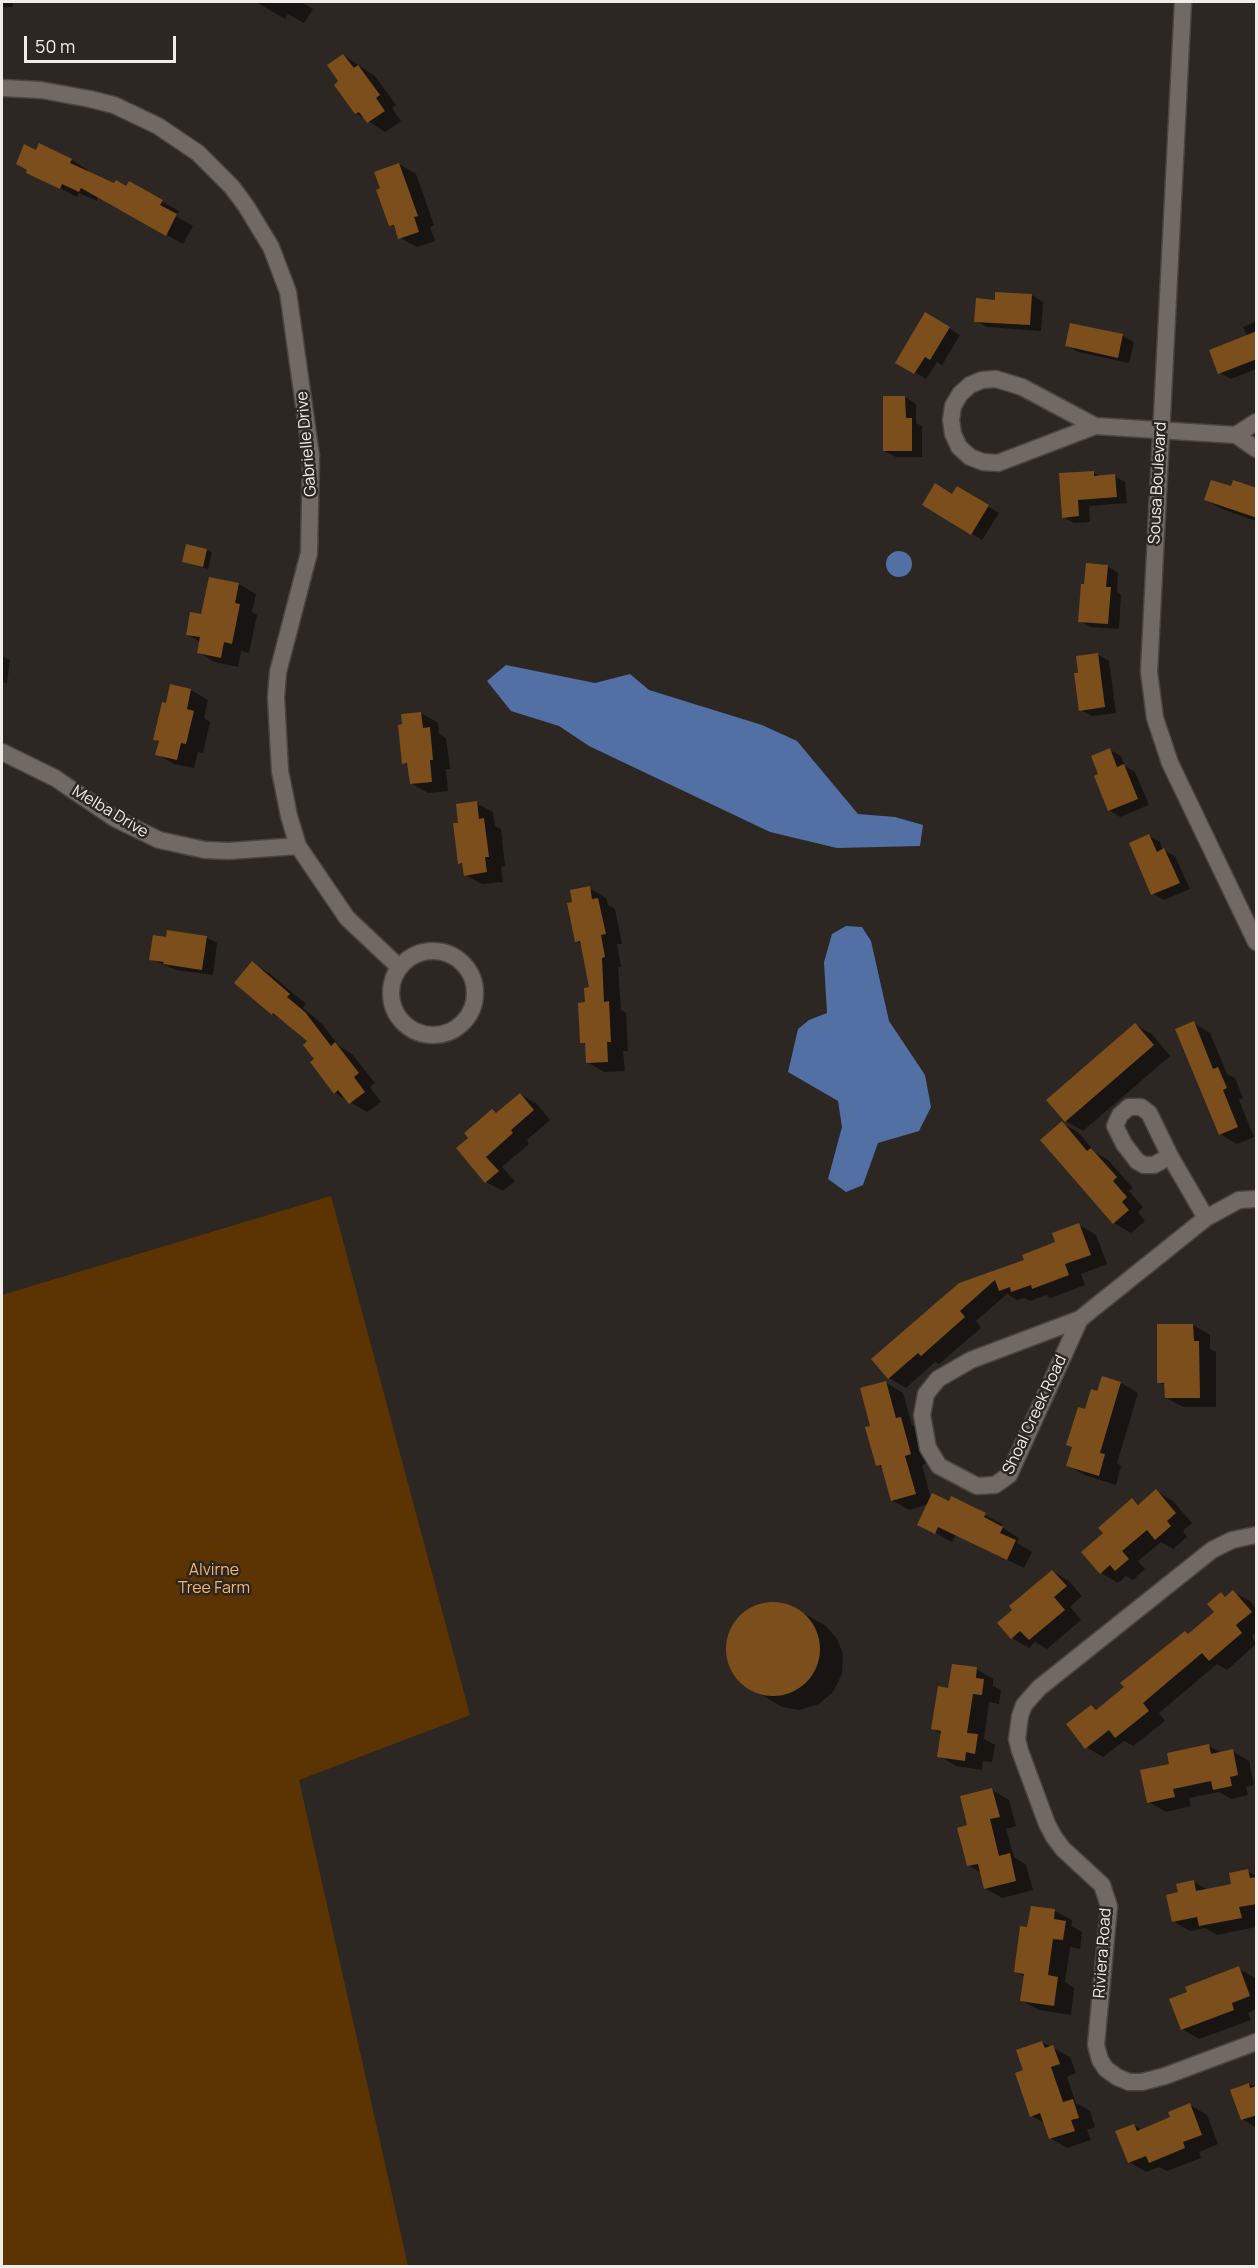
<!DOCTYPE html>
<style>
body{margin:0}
#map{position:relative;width:1258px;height:2268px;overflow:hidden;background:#2c2722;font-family:Manrope,sans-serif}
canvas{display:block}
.frame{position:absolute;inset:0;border:3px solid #f0ece8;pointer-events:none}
.scale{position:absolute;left:24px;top:36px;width:152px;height:27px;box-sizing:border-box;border:3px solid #f0ece8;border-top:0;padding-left:8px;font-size:18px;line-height:21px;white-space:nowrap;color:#f0ece8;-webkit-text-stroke:4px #2c2722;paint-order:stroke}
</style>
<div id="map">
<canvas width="1258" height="2268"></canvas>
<div class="frame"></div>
<div class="scale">50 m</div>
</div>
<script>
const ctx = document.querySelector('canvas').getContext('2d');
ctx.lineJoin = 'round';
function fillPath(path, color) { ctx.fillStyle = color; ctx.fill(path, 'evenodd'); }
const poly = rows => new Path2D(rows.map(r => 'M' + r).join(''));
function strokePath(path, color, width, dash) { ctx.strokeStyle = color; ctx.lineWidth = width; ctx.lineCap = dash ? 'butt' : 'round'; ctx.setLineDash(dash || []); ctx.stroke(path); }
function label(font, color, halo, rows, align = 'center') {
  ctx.font = font + ' Manrope,sans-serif'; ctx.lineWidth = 5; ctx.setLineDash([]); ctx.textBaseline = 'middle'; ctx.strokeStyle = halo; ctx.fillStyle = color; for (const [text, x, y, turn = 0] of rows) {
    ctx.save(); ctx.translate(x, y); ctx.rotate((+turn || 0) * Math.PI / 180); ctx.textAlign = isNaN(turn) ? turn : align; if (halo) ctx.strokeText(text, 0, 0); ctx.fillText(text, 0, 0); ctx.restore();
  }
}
fillPath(poly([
 [331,1196,470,1715,299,1780,408,2266,2,2266,2,1295]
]), '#5c3401');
fillPath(poly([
 '886 564a13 13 0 1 1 26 0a13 13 0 1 1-26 0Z',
 [506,665,595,683,630,674,649,690,762,725,797,741,858,814,895,817,923,825,920,846,837,848,770,832,589,746,559,726,511,711,487,681],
 [846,926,862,927,871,941,889,1021,925,1075,931,1107,919,1131,878,1143,863,1185,846,1192,828,1179,842,1127,838,1101,788,1072,798,1029,809,1020,827,1013,824,962,832,934]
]), '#5270a4');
fillPath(poly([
 [2,2,33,2,13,2,13,7,2,7],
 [256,2,301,2,313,9,304,23,288,14,285,19],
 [343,55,375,76,396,105,392,108,401,121,385,132,356,113,340,82],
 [40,145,72,160,88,170,87,172,115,185,127,188,129,183,179,211,176,216,193,226,183,244,98,197,97,201,79,193,77,197,28,172],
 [399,164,416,174,434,225,430,227,435,241,417,247,400,238,397,229,390,225],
 [1032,295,1043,302,1041,331,987,327,976,321,996,301],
 [926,314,960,335,942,365,937,362,926,379,897,362],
 [1256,321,1256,369,1231,379,1220,373,1247,336,1243,327],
 [1071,324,1123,336,1134,342,1129,363,1078,352,1067,345],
 [885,397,905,397,916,404,916,423,922,426,922,457,896,457,884,451],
 [1093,472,1101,477,1114,476,1125,482,1127,503,1089,506,1090,522,1074,523,1063,517],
 [958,488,999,513,982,540,924,504,953,496],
 [1231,488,1256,490,1256,521,1222,509,1206,500],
 [207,550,212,553,208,569,183,562],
 [1107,566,1118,573,1117,592,1121,595,1119,629,1091,627,1080,621],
 [239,584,256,594,252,612,257,615,249,653,241,651,238,667,215,662,198,652,200,642,187,634],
 [1097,654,1109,661,1116,713,1092,716,1081,710,1080,674],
 [2,656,10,660,7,683,2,682],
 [172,685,191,690,208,700,204,718,210,722,203,753,198,752,194,768,174,764,157,754,160,742,154,739,167,705],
 [421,713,438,723,439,734,446,738,450,769,446,769,448,791,428,793,411,783,409,766,404,763,404,726],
 [1110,750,1121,756,1125,766,1135,772,1149,805,1120,817,1109,810,1100,775],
 [476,803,493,812,495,826,501,829,505,866,501,867,503,882,482,884,465,875,464,865,459,863],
 [1149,836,1160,842,1163,850,1175,856,1190,889,1164,900,1153,894],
 [589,888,606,898,608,905,615,909,622,944,617,944,621,967,618,967,621,1010,626,1013,628,1051,623,1051,625,1071,604,1072,587,1062,586,1045,582,1042,591,989,582,945,576,941,574,903],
 [206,937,217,943,213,975,176,970,151,959,167,938],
 [252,963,269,973,306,1004,303,1008,322,1024,339,1046,352,1054,375,1083,370,1087,381,1102,367,1112,335,1093,316,1060,310,1041,287,1023,272,1014],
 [1193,1023,1210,1033,1227,1074,1235,1078,1243,1098,1239,1100,1254,1137,1237,1144,1220,1134],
 [1135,1025,1152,1034,1170,1056,1083,1131,1066,1121],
 [520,1094,537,1104,550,1120,527,1140,529,1144,502,1167,515,1181,503,1191,486,1182,470,1138,492,1111,498,1114],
 [1062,1123,1079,1133,1095,1152,1108,1160,1133,1188,1129,1191,1143,1207,1138,1212,1145,1221,1131,1233,1114,1223,1042,1140],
 [1079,1225,1096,1235,1107,1264,1081,1274,1085,1285,1051,1298,1046,1295,1030,1301,1025,1298,1017,1300,1007,1294,976,1321,981,1328,939,1364,935,1362,906,1388,889,1378,960,1285,1026,1261,1057,1243],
 [1193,1325,1210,1335,1210,1349,1216,1352,1216,1407,1183,1407,1166,1398,1166,1386,1158,1382],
 [1103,1378,1121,1383,1138,1393,1117,1463,1121,1466,1116,1485,1085,1475,1068,1466,1086,1410,1098,1392],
 [886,1383,903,1393,912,1425,918,1428,927,1463,922,1465,931,1499,950,1503,952,1498,1002,1524,1001,1527,1019,1538,1017,1543,1032,1552,1024,1568,956,1535,952,1542,919,1524,929,1504,909,1510,892,1500,884,1469,878,1465,872,1427],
 [1156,1491,1173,1501,1192,1523,1183,1531,1187,1537,1173,1549,1161,1542,1138,1561,1145,1569,1133,1580,1126,1576,1118,1583,1101,1573,1105,1534,1132,1500,1140,1505],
 [1052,1571,1069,1581,1082,1596,1070,1607,1081,1620,1047,1649,1035,1642,1029,1648,1012,1638],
 [1233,1592,1250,1601,1256,1609,1256,1632,1252,1636,1256,1644,1227,1670,1217,1664,1159,1713,1165,1721,1133,1746,1124,1741,1103,1757,1086,1747,1091,1706,1098,1710,1126,1688,1185,1632,1189,1635,1216,1612,1221,1594,1226,1597],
 [768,1603,785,1604,803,1613,826,1626,837,1639,843,1654,842,1674,833,1692,819,1704,799,1710,782,1707,741,1683,732,1670,727,1653,729,1636,738,1619,752,1608],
 [976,1669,993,1679,993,1686,1001,1690,999,1704,989,1702,984,1739,995,1745,992,1762,983,1761,982,1770,956,1766,939,1756,942,1734,933,1729,950,1690],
 [1209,1746,1222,1753,1232,1751,1249,1761,1254,1785,1246,1787,1248,1795,1231,1799,1219,1792,1189,1798,1191,1806,1166,1812,1149,1802,1171,1765],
 [992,1790,1009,1800,1016,1826,1006,1829,1014,1857,1026,1865,1033,1890,1002,1898,985,1888,982,1873,968,1865,969,1826],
 [1248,1871,1256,1876,1256,1927,1217,1935,1205,1928,1190,1931,1173,1921,1180,1894,1194,1882,1208,1890,1232,1885],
 [1032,1907,1055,1911,1072,1920,1071,1926,1082,1932,1080,1949,1070,1947,1065,1982,1074,1988,1071,2015,1039,2010,1022,2001,1025,1977,1015,1971,1029,1929],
 [1238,1968,1255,1978,1256,1981,1256,2009,1248,2013,1251,2020,1199,2039,1182,2029],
 [1042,2042,1070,2057,1076,2073,1067,2077,1076,2103,1090,2111,1095,2127,1087,2130,1091,2140,1067,2148,1050,2138,1045,2123,1032,2116,1025,2071],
 [1248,2084,1256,2087,1256,2128,1242,2119],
 [1190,2105,1207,2115,1218,2144,1199,2152,1201,2158,1167,2171,1159,2167,1146,2172,1129,2162,1134,2125,1142,2130,1172,2118]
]), '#0007');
fillPath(poly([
 [343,54,354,68,358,65,380,95,376,98,385,111,367,123,359,112,355,114,334,85,338,81,327,65],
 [39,143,72,159,70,163,114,183,116,180,126,186,129,181,163,200,160,205,177,214,166,236,81,188,79,192,62,184,60,189,26,173,27,170,16,164,24,144,36,150],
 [399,163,418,216,414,217,419,232,398,239,394,225,389,226,376,190,380,188,374,172],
 [995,292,1032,294,1030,325,974,322,976,298,995,300],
 [925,312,950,327,930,360,925,357,914,374,895,363],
 [1070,323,1123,334,1118,358,1065,346],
 [1257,331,1257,359,1218,374,1209,350],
 [883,396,905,396,906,418,912,418,912,451,883,451],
 [1094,471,1094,476,1115,474,1117,497,1078,500,1079,516,1062,518,1059,473],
 [1211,480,1231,486,1233,480,1257,488,1257,518,1204,500],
 [935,483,952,494,957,486,989,505,971,535,922,505],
 [186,544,207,549,203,567,182,562],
 [1086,563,1108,565,1106,587,1111,587,1108,624,1078,622,1081,584,1084,584],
 [209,577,239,583,235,603,240,604,232,644,224,642,221,658,197,653,200,637,186,635,190,612,201,614],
 [1098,653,1105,707,1079,711,1074,673,1078,673,1076,656],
 [170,684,191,689,187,709,194,711,186,744,181,743,177,760,155,755,159,741,153,740,162,702,166,703],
 [421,712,423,728,430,727,433,760,430,760,432,782,410,784,407,763,402,764,398,725,402,724,401,714],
 [1110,748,1117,767,1124,764,1138,799,1108,811,1094,776,1098,774,1091,756],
 [477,801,479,819,484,818,489,857,485,857,487,872,464,876,462,863,458,864,453,823,458,823,456,804],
 [1149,834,1157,852,1164,848,1180,883,1151,895,1129,843],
 [590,886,592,899,598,898,606,934,601,935,605,957,602,958,604,1002,609,1001,611,1042,607,1042,608,1062,586,1063,585,1043,580,1043,578,1003,585,1002,584,988,589,987,580,941,575,942,567,903,572,902,570,890],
 [167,930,207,936,202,970,163,964,164,962,149,960,153,935,166,937],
 [252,961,290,994,287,997,305,1012,331,1046,335,1042,359,1073,354,1077,365,1092,349,1104,338,1090,334,1094,310,1062,314,1059,303,1045,307,1041,273,1013,272,1015,234,983],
 [1194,1021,1213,1069,1218,1067,1227,1088,1223,1090,1238,1127,1219,1135,1175,1029],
 [1135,1023,1154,1045,1065,1122,1046,1100],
 [520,1093,534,1110,511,1130,513,1133,486,1157,499,1171,485,1183,456,1148,468,1138,464,1133,492,1109,496,1113],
 [1062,1121,1087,1151,1091,1148,1117,1177,1113,1181,1127,1197,1122,1202,1129,1210,1113,1224,1040,1140],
 [1079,1223,1091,1255,1065,1264,1069,1275,1032,1289,1031,1285,1011,1292,1010,1287,999,1291,995,1280,960,1311,965,1317,921,1356,918,1353,888,1379,871,1359,959,1283,1024,1260,1022,1255,1055,1242,1052,1233],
 [1157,1324,1193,1324,1194,1341,1199,1341,1200,1398,1165,1398,1164,1383,1157,1383],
 [1102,1376,1121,1382,1100,1453,1105,1454,1099,1476,1066,1466,1072,1447,1066,1445,1078,1407,1085,1409,1091,1389,1097,1391],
 [886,1381,896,1418,901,1417,911,1454,905,1456,916,1494,891,1501,881,1465,876,1466,865,1427,870,1426,860,1388],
 [1156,1489,1176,1513,1167,1521,1171,1526,1155,1540,1147,1530,1122,1551,1129,1559,1115,1571,1110,1565,1100,1574,1081,1552,1103,1533,1098,1528,1132,1498,1138,1505],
 [932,1493,949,1501,951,1496,986,1513,984,1517,1003,1527,1000,1533,1016,1540,1007,1560,938,1527,935,1534,917,1525],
 [1052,1570,1067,1586,1054,1597,1065,1610,1029,1640,1020,1631,1011,1639,997,1623,1012,1610,1009,1606],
 [1233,1590,1252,1612,1236,1625,1242,1633,1209,1661,1202,1653,1143,1703,1149,1711,1115,1738,1109,1730,1085,1749,1066,1724,1091,1705,1096,1710,1124,1687,1120,1683,1185,1631,1188,1634,1214,1612,1207,1604,1221,1592,1225,1597],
 '726 1649a47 47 0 1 1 94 0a47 47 0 1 1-94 0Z',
 [952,1664,977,1667,976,1678,984,1679,982,1695,973,1694,967,1733,978,1734,975,1754,966,1752,965,1761,937,1757,941,1731,931,1729,938,1686,948,1688],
 [1209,1744,1211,1754,1233,1749,1238,1775,1230,1777,1232,1786,1213,1790,1211,1781,1173,1789,1175,1797,1147,1803,1140,1770,1169,1764,1167,1753],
 [992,1788,1000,1817,990,1819,999,1856,1010,1853,1016,1881,984,1889,978,1864,967,1866,957,1828,967,1825,960,1796],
 [1248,1869,1250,1878,1257,1877,1257,1904,1239,1907,1242,1918,1199,1926,1197,1917,1172,1922,1166,1895,1178,1892,1176,1884,1194,1880,1196,1891,1231,1884,1229,1873],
 [1031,1906,1055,1909,1054,1919,1066,1921,1063,1940,1053,1939,1048,1975,1058,1977,1054,2006,1020,2001,1024,1974,1014,1972,1020,1926,1027,1927],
 [1239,1966,1250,1996,1232,2003,1234,2010,1181,2030,1169,1999,1187,1992,1185,1987],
 [1042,2041,1045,2048,1053,2045,1060,2064,1051,2067,1063,2102,1073,2099,1079,2118,1071,2120,1075,2131,1049,2139,1040,2113,1030,2117,1015,2073,1023,2070,1016,2050],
 [1249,2083,1250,2088,1257,2086,1257,2115,1241,2120,1230,2090],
 [1190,2103,1202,2135,1183,2142,1185,2148,1149,2163,1146,2156,1128,2163,1115,2131,1134,2124,1137,2131,1170,2117,1168,2112]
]), '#7c4e1b');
const street = poly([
 [1183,2,1149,672,1155,718,1170,763,1256,942],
 [2,88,41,90,90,99,114,105,158,126,198,153,232,187,246,206,271,247,288,292,311,456,309,553,278,672,276,697,280,771,289,816,298,846,347,918,399,967],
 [1095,426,998,463,983,462,970,457,959,447,953,434,951,420,953,406,960,394,970,385,982,380,996,379,1022,387,1095,426,1236,435,1256,449],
 [1236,435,1256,422],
 [2,752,55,778,114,818,159,840,205,850,229,851,298,846],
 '391 993a42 42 0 1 1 84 0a42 42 0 1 1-84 0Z',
 [1170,1156,1154,1165,1144,1165,1137,1161,1124,1144,1115,1126,1120,1115,1129,1107,1141,1107,1149,1113,1170,1156,1206,1218],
 [1080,1319,1009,1475,995,1485,977,1486,939,1466,928,1448,922,1415,926,1394,938,1379,971,1360,1080,1319,1206,1218,1239,1200,1256,1199],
 [1256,1535,1232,1540,1212,1550,1039,1688,1024,1705,1020,1716,1017,1739,1020,1751,1047,1824,1054,1837,1063,1849,1102,1885,1109,1906,1096,2045,1100,2060,1106,2069,1117,2077,1129,2082,1142,2082,1165,2076,1256,2042]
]);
strokePath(street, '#4a4540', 19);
strokePath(street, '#716a64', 16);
label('16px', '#f0ece8', '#2c2722', [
 ["Gabrielle Drive",307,444,-95],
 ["Sousa Boulevard",1158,483,-87],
 ["Melba Drive",110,812,31],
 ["Shoal Creek Road",1035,1415,-65],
 ["Riviera Road",1103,1953,-86]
]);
label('16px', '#f9b36c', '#2c2722', [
 ["Alvirne",214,1571],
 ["Tree Farm",214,1589]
]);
</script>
